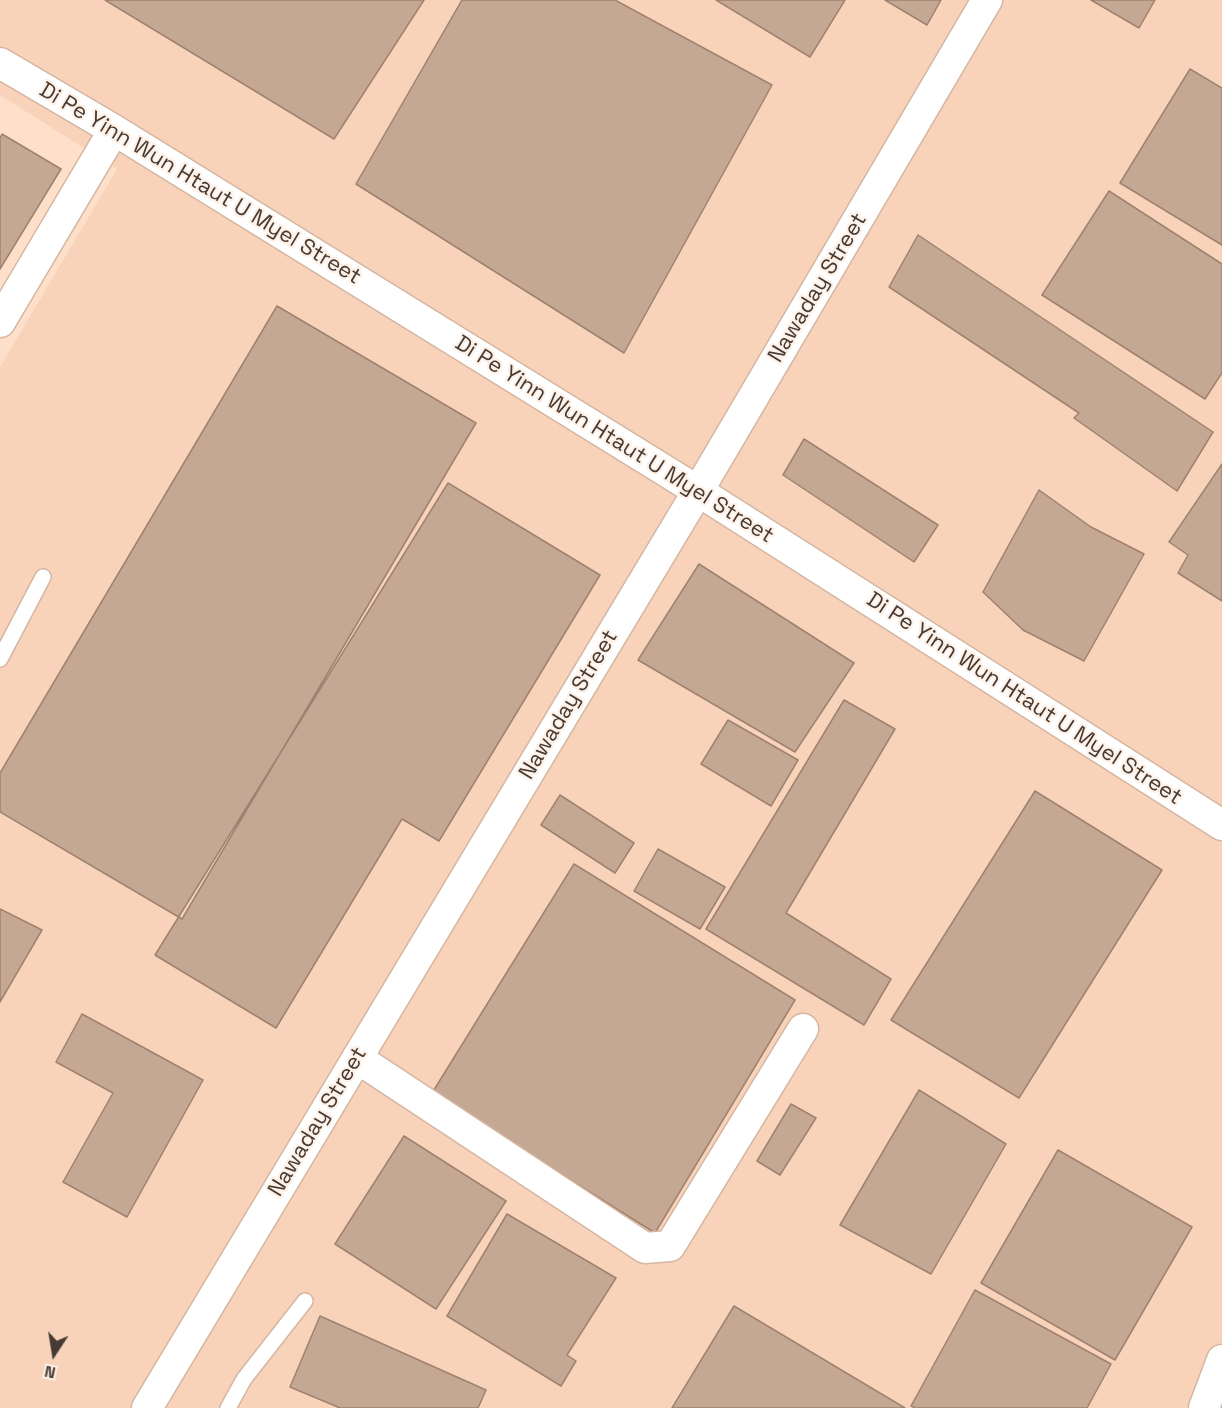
<!DOCTYPE html>
<style>
body{margin:0}
#map{position:relative;width:1222px;height:1408px;overflow:hidden;background:#fedfca;font-family:"Space Grotesk",sans-serif}
canvas{display:block}
.north{position:absolute;left:24px;top:1324px;width:60px;height:60px;-webkit-text-stroke:4px #fdf1e8;paint-order:stroke;rotate:192deg;font-size:16px;font-weight:700;line-height:24px;text-align:center;color:#463a32}
.north::after{content:'';display:block;margin:auto;width:21px;height:27px;background:#463a32;clip-path:polygon(50% 0,100% 100%,50% 72%,0 100%)}
</style>
<div id="map">
<canvas width="1222" height="1408"></canvas>
<div class="north">N</div>
</div>
<script>
const ctx = document.querySelector('canvas').getContext('2d');
ctx.lineJoin = 'round';
function fillPath(path, color) { ctx.fillStyle = color; ctx.fill(path, 'evenodd'); }
const poly = rows => new Path2D(rows.map(r => 'M' + r).join(''));
function strokePath(path, color, width, dash) { ctx.strokeStyle = color; ctx.lineWidth = width; ctx.lineCap = dash ? 'butt' : 'round'; ctx.setLineDash(dash || []); ctx.stroke(path); }
function label(font, color, halo, rows, align = 'center') {
  ctx.font = font + ' "Space Grotesk",sans-serif'; ctx.lineWidth = 4.5; ctx.setLineDash([]); ctx.textBaseline = 'middle'; ctx.strokeStyle = halo; ctx.fillStyle = color; for (const [text, x, y, turn = 0] of rows) {
    ctx.save(); ctx.translate(x, y); ctx.rotate((+turn || 0) * Math.PI / 180); ctx.textAlign = isNaN(turn) ? turn : align; if (halo) ctx.strokeText(text, 0, 0); ctx.fillText(text, 0, 0); ctx.restore();
  }
}
fillPath(poly([
 [0,0,1222,0,1222,1408,0,1408,0,367,117,169,0,95]
]), '#f8d3b9');
const building = poly([
 [105,0,424,0,334,139,105,0],
 [462,0,615,0,772,85,624,353,356,184,462,0],
 [716,0,845,0,810,57,716,0],
 [885,0,941,0,927,25,885,0],
 [1091,0,1155,0,1139,28,1091,0],
 [1190,69,1222,88,1222,245,1120,183,1190,69],
 [2,134,61,169,0,269,0,138,2,134],
 [1109,191,1222,264,1222,373,1205,399,1042,295,1109,191],
 [918,235,1213,432,1177,491,1074,418,1079,413,889,287,918,235],
 [277,306,476,423,182,919,0,812,0,773,277,306],
 [804,439,938,525,914,562,783,475,804,439],
 [1222,464,1222,601,1178,573,1188,555,1169,542,1222,464],
 [448,483,600,575,439,841,402,819,276,1028,155,955,448,483],
 [1039,490,1091,527,1144,554,1084,661,1023,630,983,592,1039,490],
 [699,564,854,663,795,752,638,660,699,564],
 [844,700,895,729,786,913,891,979,864,1025,706,929,844,700],
 [728,720,798,760,771,806,701,764,728,720],
 [1035,791,1162,870,1019,1098,891,1020,1035,791],
 [560,795,634,843,615,873,541,825,560,795],
 [658,849,725,887,700,929,634,891,658,849],
 [574,864,795,1000,655,1233,432,1093,574,864],
 [0,909,42,930,0,1002,0,909],
 [82,1014,203,1080,127,1217,63,1182,113,1093,56,1062,82,1014],
 [919,1090,1006,1144,931,1274,840,1225,919,1090],
 [791,1104,816,1118,780,1175,757,1161,791,1104],
 [404,1136,506,1201,436,1309,335,1244,404,1136],
 [1058,1150,1192,1227,1115,1360,981,1283,1058,1150],
 [507,1214,616,1278,567,1355,576,1361,561,1386,447,1316,507,1214],
 [975,1290,1111,1364,1087,1408,915,1408,911,1406,975,1290],
 [734,1306,905,1408,672,1408,734,1306],
 [320,1316,486,1390,478,1408,340,1408,290,1387,320,1316]
]);
fillPath(building, '#c5a894');
strokePath(building, '#9e826f', 1.5);
const lane = poly([
 [0,659,43,577],
 [228,1408,244,1379,305,1301]
]);
const street = poly([
 [0,63,114,130,698,491,1222,825],
 [0,322,114,130],
 [357,1058,645,1248,670,1246,803,1029],
 [147,1408,698,491,987,0],
 [1204,1408,1222,1360]
]);
strokePath(lane, '#d4b6a2', 18);
strokePath(street, '#d4b6a2', 33);
strokePath(lane, '#fff', 15);
strokePath(street, '#fff', 30);
label('22px', '#463a32', '#fdf1e8', [
 ["Di Pe Yinn Wun Htaut U Myel Street",200,184,31],
 ["Nawaday Street",818,288,-59],
 ["Di Pe Yinn Wun Htaut U Myel Street",614,440,32],
 ["Di Pe Yinn Wun Htaut U Myel Street",1024,699,33],
 ["Nawaday Street",569,705,-59],
 ["Nawaday Street",318,1122,-59]
]);
</script>
